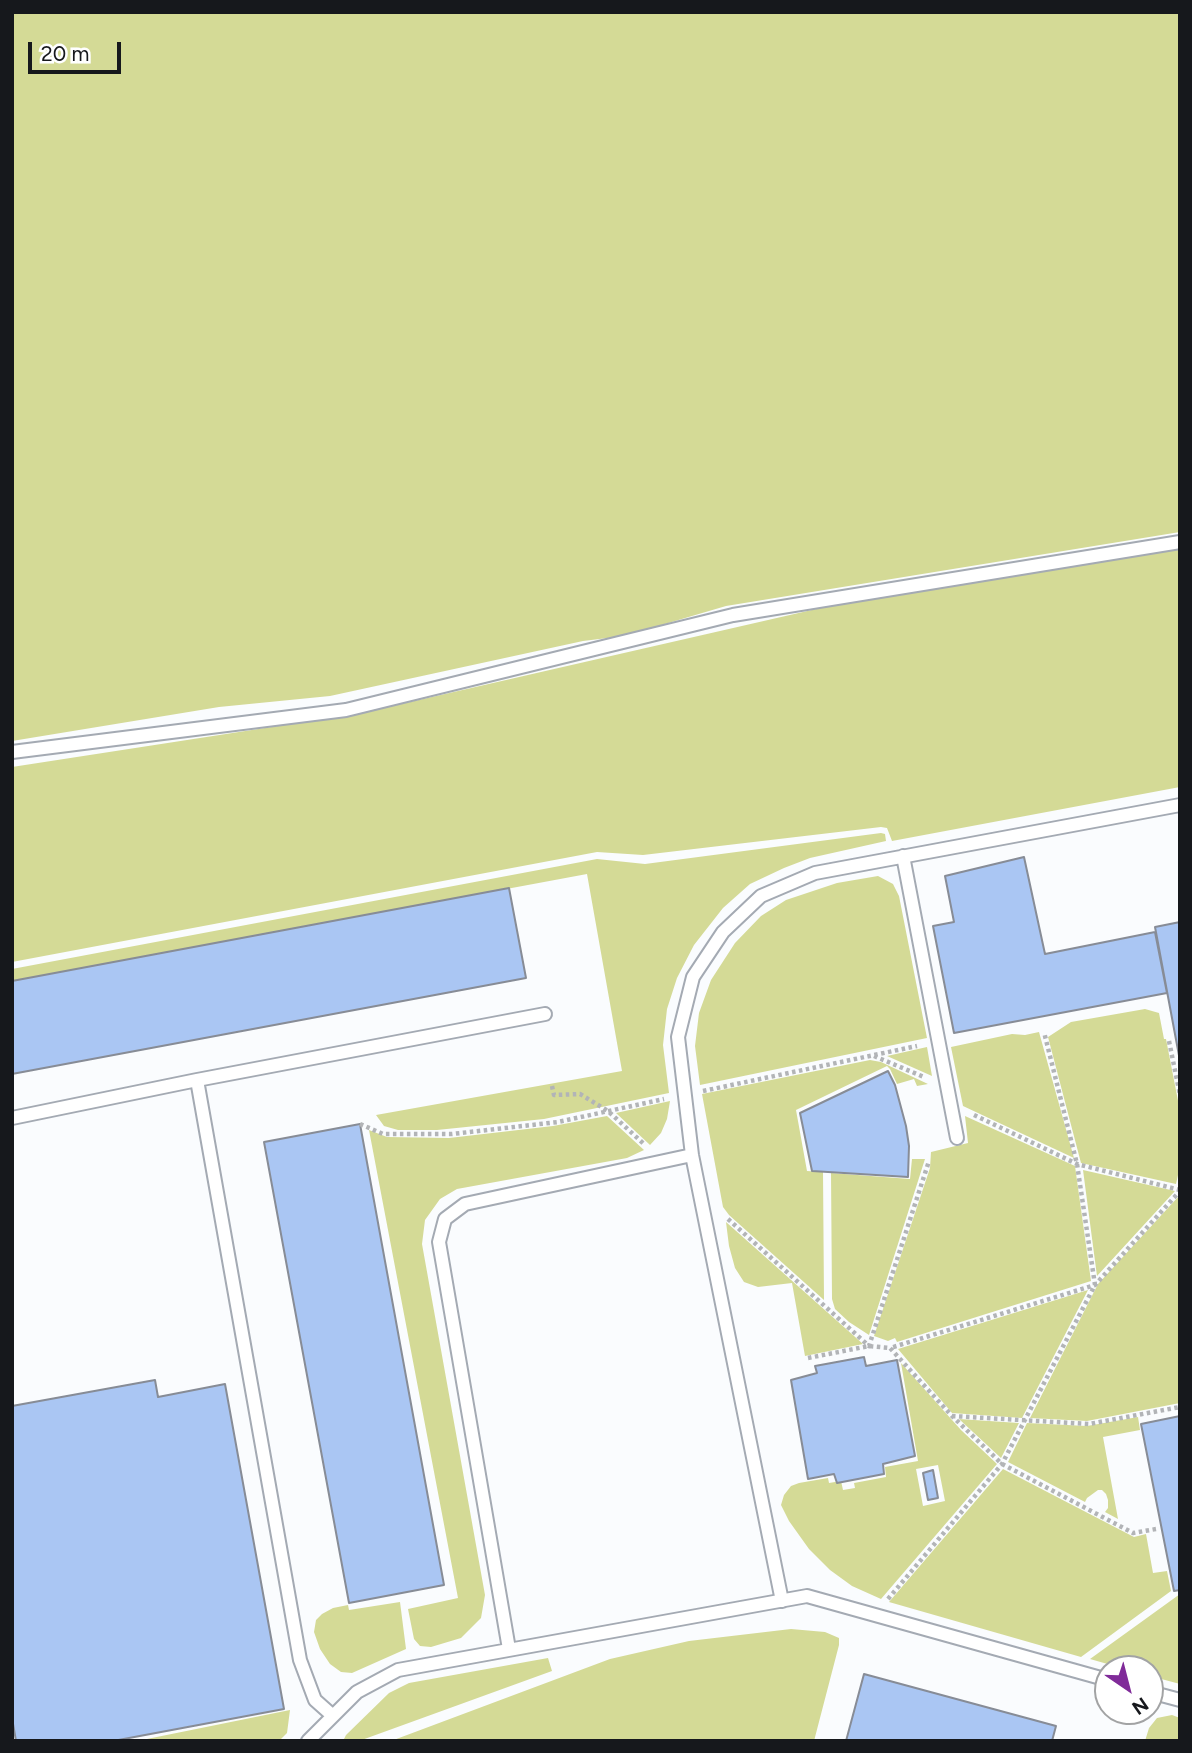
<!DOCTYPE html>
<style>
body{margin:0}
#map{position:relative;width:1192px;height:1753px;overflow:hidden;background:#fafcfe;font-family:Figtree,sans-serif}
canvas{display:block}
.frame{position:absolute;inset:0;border:14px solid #16181c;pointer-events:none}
.north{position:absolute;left:1094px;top:1655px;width:70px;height:70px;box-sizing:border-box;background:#fff;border:2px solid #a2a3a4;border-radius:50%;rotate:145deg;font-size:19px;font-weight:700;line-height:28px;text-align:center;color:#16181c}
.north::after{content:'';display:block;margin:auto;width:24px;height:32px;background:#802b99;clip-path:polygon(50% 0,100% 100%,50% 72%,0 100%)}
.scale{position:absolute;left:28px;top:42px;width:93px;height:32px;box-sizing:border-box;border:4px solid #16181c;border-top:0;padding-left:9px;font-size:21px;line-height:24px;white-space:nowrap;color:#16181c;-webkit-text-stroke:5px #fff;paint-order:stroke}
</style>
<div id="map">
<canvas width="1192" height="1753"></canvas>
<div class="frame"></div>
<div class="north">N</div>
<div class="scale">20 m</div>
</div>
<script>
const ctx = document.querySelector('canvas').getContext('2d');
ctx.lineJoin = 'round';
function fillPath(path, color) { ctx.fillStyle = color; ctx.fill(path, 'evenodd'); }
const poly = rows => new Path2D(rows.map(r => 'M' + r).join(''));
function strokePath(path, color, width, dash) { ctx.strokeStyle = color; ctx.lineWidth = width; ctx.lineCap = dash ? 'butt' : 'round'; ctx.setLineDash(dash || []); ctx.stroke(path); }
fillPath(poly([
 [12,12,1180,12,1180,532,726,606,624,636,583,641,330,696,219,707,12,741],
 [1180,543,1180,787,892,841,887,828,881,827,643,855,597,852,12,962,12,767,362,713,851,601],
 [881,833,885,834,886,841,810,858,784,868,750,884,723,908,694,945,677,978,667,1009,663,1045,669,1093,544,1119,437,1130,398,1130,384,1126,376,1115,622,1071,587,874,12,981,12,969,597,859,645,864],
 [878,876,893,884,899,896,927,1038,700,1085,695,1046,699,1013,711,980,735,943,761,916,786,900,837,883],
 [1145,1009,1159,1013,1164,1039,1166,1039,1180,1111,1180,1166,1176,1184,1081,1163,1048,1037,1071,1022],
 [1039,1032,1074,1158,963,1106,951,1047,1012,1034,1025,1035],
 [927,1047,932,1076,887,1056],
 [870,1060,881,1062,928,1084,917,1086,914,1079,897,1084,890,1069,887,1066,796,1110,807,1171,823,1172,824,1300,729,1215,723,1207,702,1094],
 [670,1101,667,1119,661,1133,650,1145,616,1113],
 [607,1116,644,1150,627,1158,457,1189,440,1199,425,1220,422,1244,485,1595,481,1618,461,1638,431,1647,420,1646,414,1639,408,1609,458,1598,369,1130,387,1137,449,1138,553,1126],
 [965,1116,1075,1166,1091,1281,897,1342,895,1338,888,1341,874,1336,930,1168,931,1152,968,1143],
 [912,1159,925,1159,869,1335,849,1322,835,1309,832,1299,831,1173,910,1179],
 [1083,1170,1175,1191,1097,1276],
 [1179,1196,1180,1403,1087,1421,1030,1418,1098,1284],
 [726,1222,863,1344,805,1356,792,1283,758,1287,744,1282,735,1268,729,1246],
 [1088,1290,1022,1418,952,1413,898,1349],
 [901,1363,961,1430,997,1464,881,1599,852,1586,830,1570,809,1549,789,1521,781,1505,784,1495,791,1486,799,1483,828,1478,829,1483,841,1481,843,1490,855,1488,854,1483,886,1477,885,1467,918,1461],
 [938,1465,945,1501,923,1506,916,1469],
 [1138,1417,1140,1430,1103,1437,1118,1519,1105,1512,1108,1508,1108,1500,1106,1494,1102,1490,1098,1490,1087,1498,1085,1502,1008,1462,1027,1423,1087,1426],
 [959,1419,1019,1423,1001,1458],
 [1003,1469,1134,1537,1146,1534,1153,1573,1167,1571,1171,1591,1081,1657,889,1602],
 [1180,1594,1180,1684,1150,1676,1150,1669,1125,1669,1090,1659],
 [400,1602,406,1649,352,1673,341,1672,330,1664,320,1649,314,1632,316,1620,322,1614,333,1608,348,1605,349,1610],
 [791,1629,825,1632,839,1638,839,1645,814,1741,391,1741,610,1659,689,1641],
 [548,1658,552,1671,359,1741,343,1741,346,1735,389,1693,409,1683],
 [290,1710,287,1733,279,1741,137,1741],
 [1172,1715,1180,1718,1180,1741,1145,1741,1149,1728,1157,1718]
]), '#d4da96');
const building = poly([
 [1024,857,1045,954,1155,932,1167,993,954,1033,933,926,954,922,945,876,1024,857],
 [509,888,526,978,12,1074,12,981,509,888],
 [1180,922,1180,1061,1155,927,1180,922],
 [888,1071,895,1085,906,1126,909,1146,908,1177,812,1171,800,1113,888,1071],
 [360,1124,444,1585,349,1603,264,1142,360,1124],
 [864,1357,866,1366,897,1360,915,1456,883,1464,884,1474,837,1483,834,1474,808,1479,791,1380,817,1373,815,1366,864,1357],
 [155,1380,158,1397,225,1384,284,1709,113,1741,16,1741,12,1718,12,1406,155,1380],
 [1180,1416,1180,1590,1174,1591,1141,1424,1180,1416],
 [933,1470,938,1498,928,1500,923,1473,933,1470],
 [864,1674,1056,1726,1052,1741,846,1741,864,1674]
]);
fillPath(building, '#aac6f3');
strokePath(building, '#878c96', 2);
const service = poly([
 [12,752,346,710,733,615,1180,542],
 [903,856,957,1138],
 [197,1080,545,1014],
 [12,1118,197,1080,300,1660,315,1700,333,1716],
 [782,1601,692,1155,678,1037,693,977,723,932,761,896,815,873,1180,805],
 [509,1649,439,1242,445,1219,465,1204,692,1155],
 [1150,1692,1180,1700],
 [308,1741,357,1692,398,1670,807,1596,1108,1680]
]);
strokePath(service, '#a4aab3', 16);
strokePath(poly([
 [1169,1041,1180,1095],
 [874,1056,924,1077],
 [552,1086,554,1095,580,1094,608,1111,645,1145],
 [703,1091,917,1046],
 [974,1115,1077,1164,1180,1190],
 [360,1124,383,1134,452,1134,558,1122,664,1099],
 [728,1219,869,1346,929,1161],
 [808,1358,869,1346,890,1348],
 [952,1416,1089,1424,1180,1407],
 [1156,1529,1133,1533,1002,1464,952,1416,890,1348,1095,1285,1180,1191],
 [888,1599,1002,1464,1095,1285,1077,1164,1044,1032]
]), '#b2b4b7', 4.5, [3.5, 3.5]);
strokePath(service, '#fff', 12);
</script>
